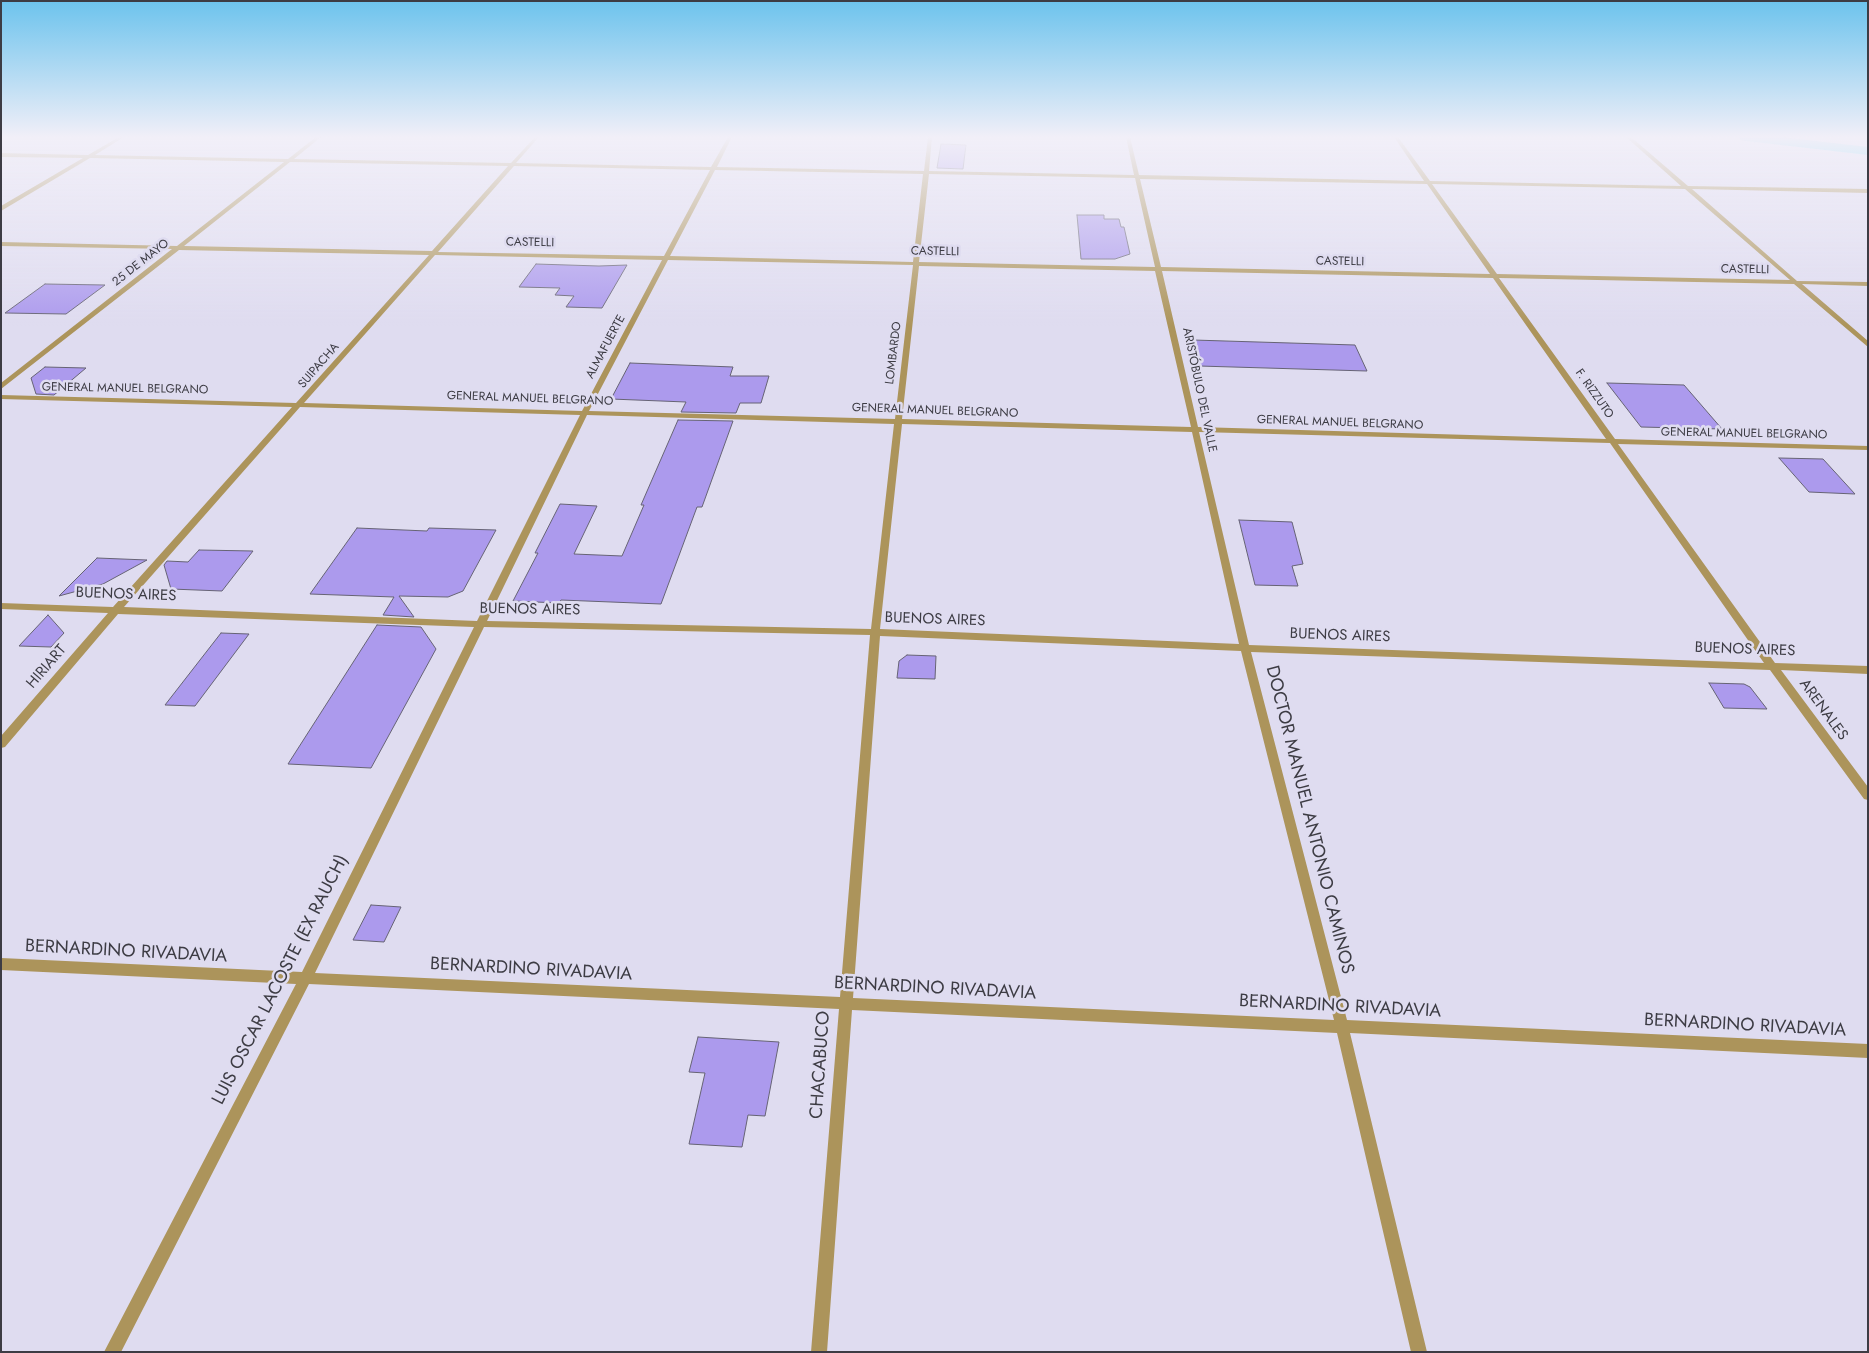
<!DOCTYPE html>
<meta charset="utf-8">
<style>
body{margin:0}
#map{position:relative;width:1869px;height:1353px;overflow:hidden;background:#dfdcf0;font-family:Jost,sans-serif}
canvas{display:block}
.frame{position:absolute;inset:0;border:2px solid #3d3c44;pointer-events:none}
</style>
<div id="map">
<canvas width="1869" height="1353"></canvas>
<div class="frame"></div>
</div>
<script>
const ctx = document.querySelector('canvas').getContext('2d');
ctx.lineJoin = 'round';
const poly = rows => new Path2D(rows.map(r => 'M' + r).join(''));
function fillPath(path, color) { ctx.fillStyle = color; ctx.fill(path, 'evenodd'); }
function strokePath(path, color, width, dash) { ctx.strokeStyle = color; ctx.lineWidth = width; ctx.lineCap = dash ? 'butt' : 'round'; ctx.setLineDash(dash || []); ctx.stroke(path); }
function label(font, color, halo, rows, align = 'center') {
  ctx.font = font + ' Jost,sans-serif'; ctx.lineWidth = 5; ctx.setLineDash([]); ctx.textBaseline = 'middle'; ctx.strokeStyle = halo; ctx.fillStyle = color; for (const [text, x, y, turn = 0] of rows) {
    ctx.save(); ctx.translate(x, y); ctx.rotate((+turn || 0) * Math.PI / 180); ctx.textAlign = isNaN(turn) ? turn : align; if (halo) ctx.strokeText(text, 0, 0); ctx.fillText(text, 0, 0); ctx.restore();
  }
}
fillPath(poly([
 [1739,137,1781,137,1868,147,1868,155,1746,141,1741,140,1739,137]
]), '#53d9f5');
const building = poly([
 [941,144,966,145,963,169,937,168,941,144],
 [1077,215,1104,215,1104,219,1119,219,1121,227,1124,227,1130,254,1115,259,1081,259,1077,215],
 [536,264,599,266,627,265,602,308,566,307,574,296,555,295,560,288,519,287,536,264],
 [45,284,105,285,66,314,5,313,45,284],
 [1193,340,1355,345,1367,371,1199,366,1193,340],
 [630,363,733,367,730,376,769,376,761,403,740,403,736,413,681,412,686,402,611,399,630,363],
 [45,367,86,368,54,395,36,394,31,378,45,367],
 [1607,383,1684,385,1722,429,1641,427,1607,383],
 [678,420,733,421,702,507,697,507,661,604,561,600,559,603,513,601,538,553,535,553,560,504,597,506,574,554,622,556,644,505,641,505,678,420],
 [1779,458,1823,459,1855,494,1809,492,1779,458],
 [1239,520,1292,522,1303,564,1292,566,1298,586,1255,585,1239,520],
 [357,528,427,531,429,528,496,530,463,591,448,597,399,596,414,617,383,615,394,597,310,594,357,528],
 [199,550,253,551,222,591,171,589,164,565,167,561,188,562,199,550],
 [97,558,147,560,103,584,59,596,97,558],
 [48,615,64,633,51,647,19,646,48,615],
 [377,625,421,627,436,649,371,768,288,764,377,625],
 [221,633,249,634,195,706,165,705,221,633],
 [907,655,936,656,935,679,897,678,899,661,907,655],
 [1709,683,1744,684,1750,687,1767,709,1724,708,1709,683],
 [371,905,401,907,384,942,353,940,371,905],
 [698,1037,779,1042,765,1116,748,1115,742,1147,689,1144,705,1073,689,1072,698,1037]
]);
fillPath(building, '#ac9aed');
strokePath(building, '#666374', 1);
fillPath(poly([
 [119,137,124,137,95,155,288,159,316,137,321,137,294,159,511,163,535,137,539,137,516,163,711,167,728,137,732,137,717,167,924,171,928,137,932,137,929,171,1134,175,1126,137,1130,137,1139,175,1424,181,1394,137,1398,137,1430,181,1681,186,1626,137,1631,137,1688,186,1868,189,1868,193,1692,189,1797,281,1868,282,1868,286,1802,284,1868,341,1868,347,1794,284,1499,278,1615,439,1868,446,1868,450,1618,444,1775,663,1868,666,1868,674,1781,670,1868,787,1868,800,1864,799,1770,670,1251,652,1347,1020,1868,1044,1868,1058,1350,1033,1427,1352,1411,1352,1337,1033,852,1010,827,1352,811,1352,839,1009,309,984,121,1352,104,1352,296,984,1,970,1,958,302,972,474,627,118,614,5,747,1,748,1,736,108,613,1,609,1,603,113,607,292,407,1,399,1,395,296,403,429,255,179,250,1,389,1,383,172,249,1,246,1,242,177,246,284,162,90,158,1,211,1,206,83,158,1,157,1,153,88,155,119,137],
 [290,162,508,166,432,251,184,246,290,162],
 [514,166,710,170,664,256,438,252,514,166],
 [715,170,923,174,913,262,670,256,715,170],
 [929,174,1135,178,1155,267,919,262,929,174],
 [1140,179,1427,184,1490,274,1161,267,1140,179],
 [1432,184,1685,189,1790,280,1497,274,1432,184],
 [435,255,662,260,582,411,304,403,435,255],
 [668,260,913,265,895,419,589,411,668,260],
 [919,266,1155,271,1191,427,902,419,919,266],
 [1162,271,1493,278,1606,439,1198,427,1162,271],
 [300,407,580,415,477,621,124,607,300,407],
 [587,415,894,424,871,629,487,621,587,415],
 [902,424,1192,432,1239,644,880,629,902,424],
 [1199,432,1610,443,1764,663,1249,645,1199,432],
 [484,627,870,635,840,997,315,973,484,627],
 [880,636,1241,651,1334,1020,853,998,880,636]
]), '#ac945b');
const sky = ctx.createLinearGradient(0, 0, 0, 326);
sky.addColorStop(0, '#6cc3ed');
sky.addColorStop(0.42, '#f1eff8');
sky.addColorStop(1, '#f1eff800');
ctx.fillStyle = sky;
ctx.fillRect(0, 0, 1869, 326);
label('12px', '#3d3c44', '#dfdcf0', [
 ["CASTELLI",530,243,1],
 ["CASTELLI",935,252,1],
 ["CASTELLI",1340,262,1],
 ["25 DE MAYO",141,263,-38],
 ["CASTELLI",1745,270,1],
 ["ALMAFUERTE",606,347,-62],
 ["LOMBARDO",894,353,-83],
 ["SUIPACHA",319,366,-49],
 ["GENERAL MANUEL BELGRANO",125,389,1],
 ["ARISTÓBULO DEL VALLE",1199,390,78],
 ["F. RIZZUTO",1594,394,55],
 ["GENERAL MANUEL BELGRANO",530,399,2],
 ["GENERAL MANUEL BELGRANO",935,411,2],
 ["GENERAL MANUEL BELGRANO",1340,423,2],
 ["GENERAL MANUEL BELGRANO",1744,434,1]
]);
label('15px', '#3d3c44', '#dfdcf0', [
 ["BUENOS AIRES",126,595,2],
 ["BUENOS AIRES",530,610,1],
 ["BUENOS AIRES",935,620,2],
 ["BUENOS AIRES",1340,636,2],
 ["BUENOS AIRES",1745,650,2],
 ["HIRIART",47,667,-49],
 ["ARENALES",1823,710,54]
]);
label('18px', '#3d3c44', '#dfdcf0', [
 ["DOCTOR MANUEL ANTONIO CAMINOS",1309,820,76],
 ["BERNARDINO RIVADAVIA",126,952,3],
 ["BERNARDINO RIVADAVIA",531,970,3],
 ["LUIS OSCAR LACOSTE (EX RAUCH)",281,980,-63],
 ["BERNARDINO RIVADAVIA",935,989,3],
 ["BERNARDINO RIVADAVIA",1340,1007,3],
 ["BERNARDINO RIVADAVIA",1745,1026,3],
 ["CHACABUCO",821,1065,-86]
]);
</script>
